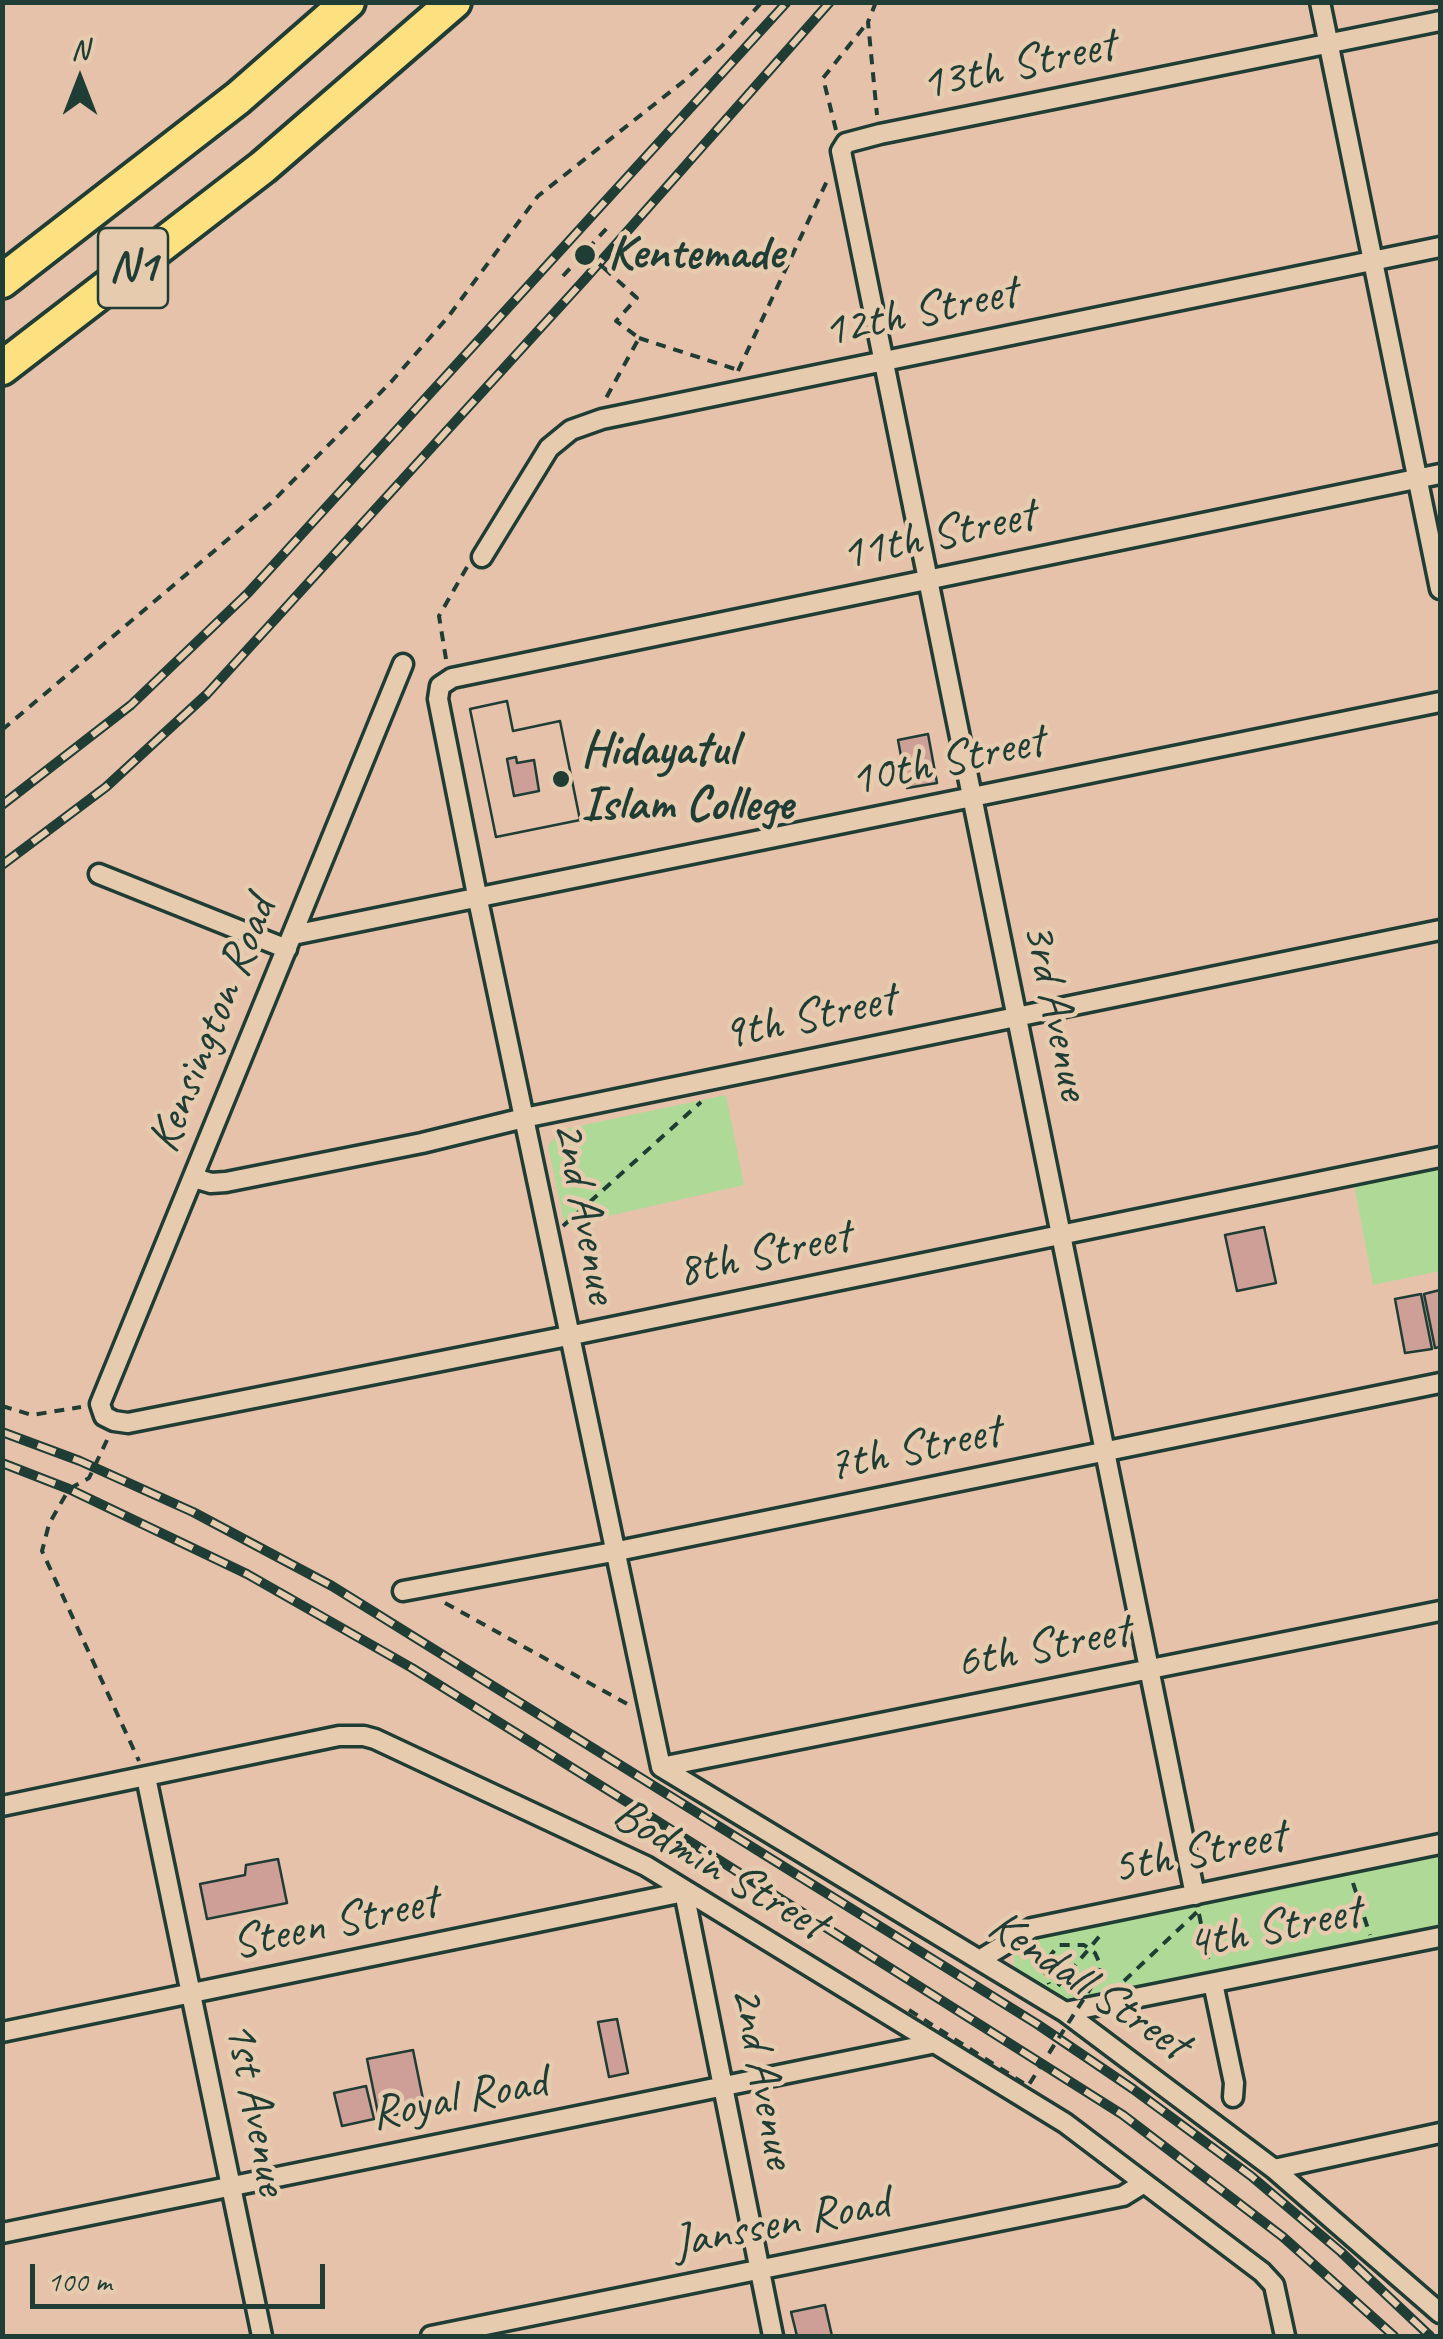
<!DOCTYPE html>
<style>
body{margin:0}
#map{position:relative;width:1443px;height:2339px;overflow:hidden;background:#e6c2ab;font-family:Caveat,sans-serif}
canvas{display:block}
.frame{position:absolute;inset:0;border:5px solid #1f3d34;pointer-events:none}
.north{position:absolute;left:30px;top:30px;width:100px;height:100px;-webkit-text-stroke:8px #e6cbae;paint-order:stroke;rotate:0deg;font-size:28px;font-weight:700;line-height:40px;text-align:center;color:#1f3d34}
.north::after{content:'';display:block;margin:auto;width:35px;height:45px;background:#1f3d34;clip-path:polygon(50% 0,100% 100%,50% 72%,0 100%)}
.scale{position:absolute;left:30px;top:2264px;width:295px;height:45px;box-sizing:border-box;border:5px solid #1f3d34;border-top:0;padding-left:12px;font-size:30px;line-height:35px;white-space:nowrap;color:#1f3d34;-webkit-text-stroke:8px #e6cbae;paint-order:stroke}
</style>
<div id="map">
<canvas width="1443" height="2339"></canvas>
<div class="frame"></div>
<div class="north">N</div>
<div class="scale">100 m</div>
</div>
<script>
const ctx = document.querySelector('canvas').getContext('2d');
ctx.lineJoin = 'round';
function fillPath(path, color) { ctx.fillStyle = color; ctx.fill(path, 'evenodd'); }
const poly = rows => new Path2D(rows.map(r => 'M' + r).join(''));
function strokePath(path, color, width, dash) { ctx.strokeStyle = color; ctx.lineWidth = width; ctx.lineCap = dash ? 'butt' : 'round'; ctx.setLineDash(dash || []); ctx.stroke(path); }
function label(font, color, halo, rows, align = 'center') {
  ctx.font = font + ' Caveat,sans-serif'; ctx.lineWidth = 9; ctx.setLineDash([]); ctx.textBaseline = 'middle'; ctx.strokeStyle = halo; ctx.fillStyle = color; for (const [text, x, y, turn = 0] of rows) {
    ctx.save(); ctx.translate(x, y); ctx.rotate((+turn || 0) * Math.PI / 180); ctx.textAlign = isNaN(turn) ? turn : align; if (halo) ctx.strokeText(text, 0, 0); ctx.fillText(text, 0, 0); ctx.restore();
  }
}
fillPath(poly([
 [726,1095,744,1185,565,1226,548,1146,560,1130],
 [1440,1167,1440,1271,1373,1285,1354,1184],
 [1440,1853,1440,1929,1071,2002,1058,2000,1019,1976,1014,1967,1014,1956,1021,1947,1053,1932]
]), '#afd997');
const building = poly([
 [507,701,513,731,560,721,580,820,496,837,470,709,507,701],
 [516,757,517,763,534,760,539,791,514,796,507,759,516,757],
 [507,701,513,731,560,721,580,820,496,837,470,709,507,701],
 [928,734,937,783,907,788,898,740,928,734],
 [1264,1227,1276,1283,1237,1291,1225,1235,1264,1227],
 [1440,1290,1440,1347,1435,1348,1424,1294,1440,1290],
 [1421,1294,1432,1349,1405,1353,1395,1299,1421,1294],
 [278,1859,287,1903,207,1919,200,1884,245,1875,246,1865,278,1859],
 [617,2019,628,2073,609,2077,598,2022,617,2019],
 [413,2050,425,2109,379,2118,367,2059,413,2050],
 [366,2086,374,2119,342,2126,334,2093,366,2086],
 [825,2305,832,2336,797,2336,791,2312,825,2305]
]);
fillPath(building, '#ce9f97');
strokePath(building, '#1f3d34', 2.5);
const minor = poly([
 [1320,2,1440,589],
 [482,557,549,448,571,430,602,419,1440,247],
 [403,664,100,1404,104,1416,114,1421,128,1423,568,1336,1440,1157],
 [99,874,287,949],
 [293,935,1440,702],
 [194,1178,211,1183,226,1182,422,1143,524,1118,1440,930],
 [403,1591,613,1552,1440,1383],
 [661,1767,478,900,438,699,440,686,452,678,1440,474],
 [661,1767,1065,2012,1274,2169,1440,2313],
 [661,1767,1440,1611],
 [146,1777,262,2336],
 [2,1806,339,1736,364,1736,375,1739,646,1866,1065,2123,1262,2272,1274,2285,1285,2336],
 [1195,1895,841,151,846,143,880,134,1440,21],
 [981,1959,1032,1928,1440,1844],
 [1213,1983,1234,2083,1233,2097],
 [1065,2012,1440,1937],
 [2,2032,684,1892,773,2336],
 [1274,2169,1440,2133],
 [2,2233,931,2044],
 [431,2336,1123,2196,1144,2183]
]);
const motorway = poly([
 [2,281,238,98,348,2],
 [2,368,263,167,454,2]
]);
strokePath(minor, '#1f3d34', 25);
strokePath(motorway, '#1f3d34', 40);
strokePath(poly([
 [876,2,868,22,877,115],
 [836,130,823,78,868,22],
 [604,268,637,298,616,321,639,338,605,400],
 [563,276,607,228],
 [639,338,738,370],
 [738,371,827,181],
 [446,659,439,616,467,567],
 [2,730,271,503,391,382,448,317,538,196,684,81,722,46,762,2],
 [563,1226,701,1102],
 [2,1406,32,1415,81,1407],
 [107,1440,89,1478,69,1489,49,1524,42,1551,139,1761],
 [445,1603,629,1705],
 [1353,1883,1370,1935],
 [1199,1914,1209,1963],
 [1124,1981,1197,1912],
 [1058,1986,1103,1932]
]), '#1f3d34', 4, [10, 8]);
strokePath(minor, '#e6cbae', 18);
strokePath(motorway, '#fde080', 32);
const rail = poly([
 [2,805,131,705,248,593,787,2],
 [2,865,106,787,207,694,586,278,830,2],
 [2,1432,80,1461,193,1512,332,1586,1037,2024,1133,2089,1251,2176,1341,2252,1430,2336],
 [2,1463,69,1489,247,1574,412,1668,635,1807,1123,2115,1283,2237,1394,2336]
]);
strokePath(rail, '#1f3d34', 10);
strokePath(rail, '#e6cbae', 6, [19]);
strokePath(poly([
 [585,253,604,268],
 [909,2010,1028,2086,1099,1975,1100,1964,1095,1953,1084,1945,1059,1945,1045,1962,1045,1972,1049,1984]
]), '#1f3d34', 4, [10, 8]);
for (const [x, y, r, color] of [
 [585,255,12,"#1f3d34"],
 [561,779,10,"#1f3d34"]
]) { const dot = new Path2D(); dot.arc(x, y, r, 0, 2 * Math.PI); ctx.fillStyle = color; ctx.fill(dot); strokePath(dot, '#e6cbae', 4); }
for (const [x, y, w] of [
 [133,268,70]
]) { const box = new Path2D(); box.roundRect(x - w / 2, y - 40, w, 80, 8); ctx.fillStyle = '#e6cbae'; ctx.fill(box); strokePath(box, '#1f3d34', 2.5); }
label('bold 45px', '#1f3d34', null, [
 ["N1",133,268]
]);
label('48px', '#1f3d34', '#e6cbae', [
 ["13th Street",1018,66,-12],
 ["12th Street",920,313,-12],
 ["11th Street",938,536,-12],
 ["10th Street",947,762,-12],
 ["3rd Avenue",1055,1011,78],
 ["9th Street",809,1018,-12],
 ["Kensington Road",213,1025,-68],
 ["2nd Avenue",584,1212,79],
 ["8th Street",764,1255,-12],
 ["7th Street",914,1450,-12],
 ["6th Street",1043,1648,-11],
 ["5th Street",1199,1853,-11],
 ["Bodmin Street",719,1870,30],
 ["Steen Street",335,1924,-12],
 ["4th Street",1274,1929,-11],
 ["Kendall Street",1088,1986,34],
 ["2nd Avenue",762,2077,79],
 ["Royal Road",459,2099,-11],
 ["1st Avenue",255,2108,79],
 ["Janssen Road",781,2224,-11]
]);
label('bold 48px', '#1f3d34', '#e6cbae', [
 ["Kentemade",608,255],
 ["Hidayatul",581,751],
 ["Islam College",581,806]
], 'left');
</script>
